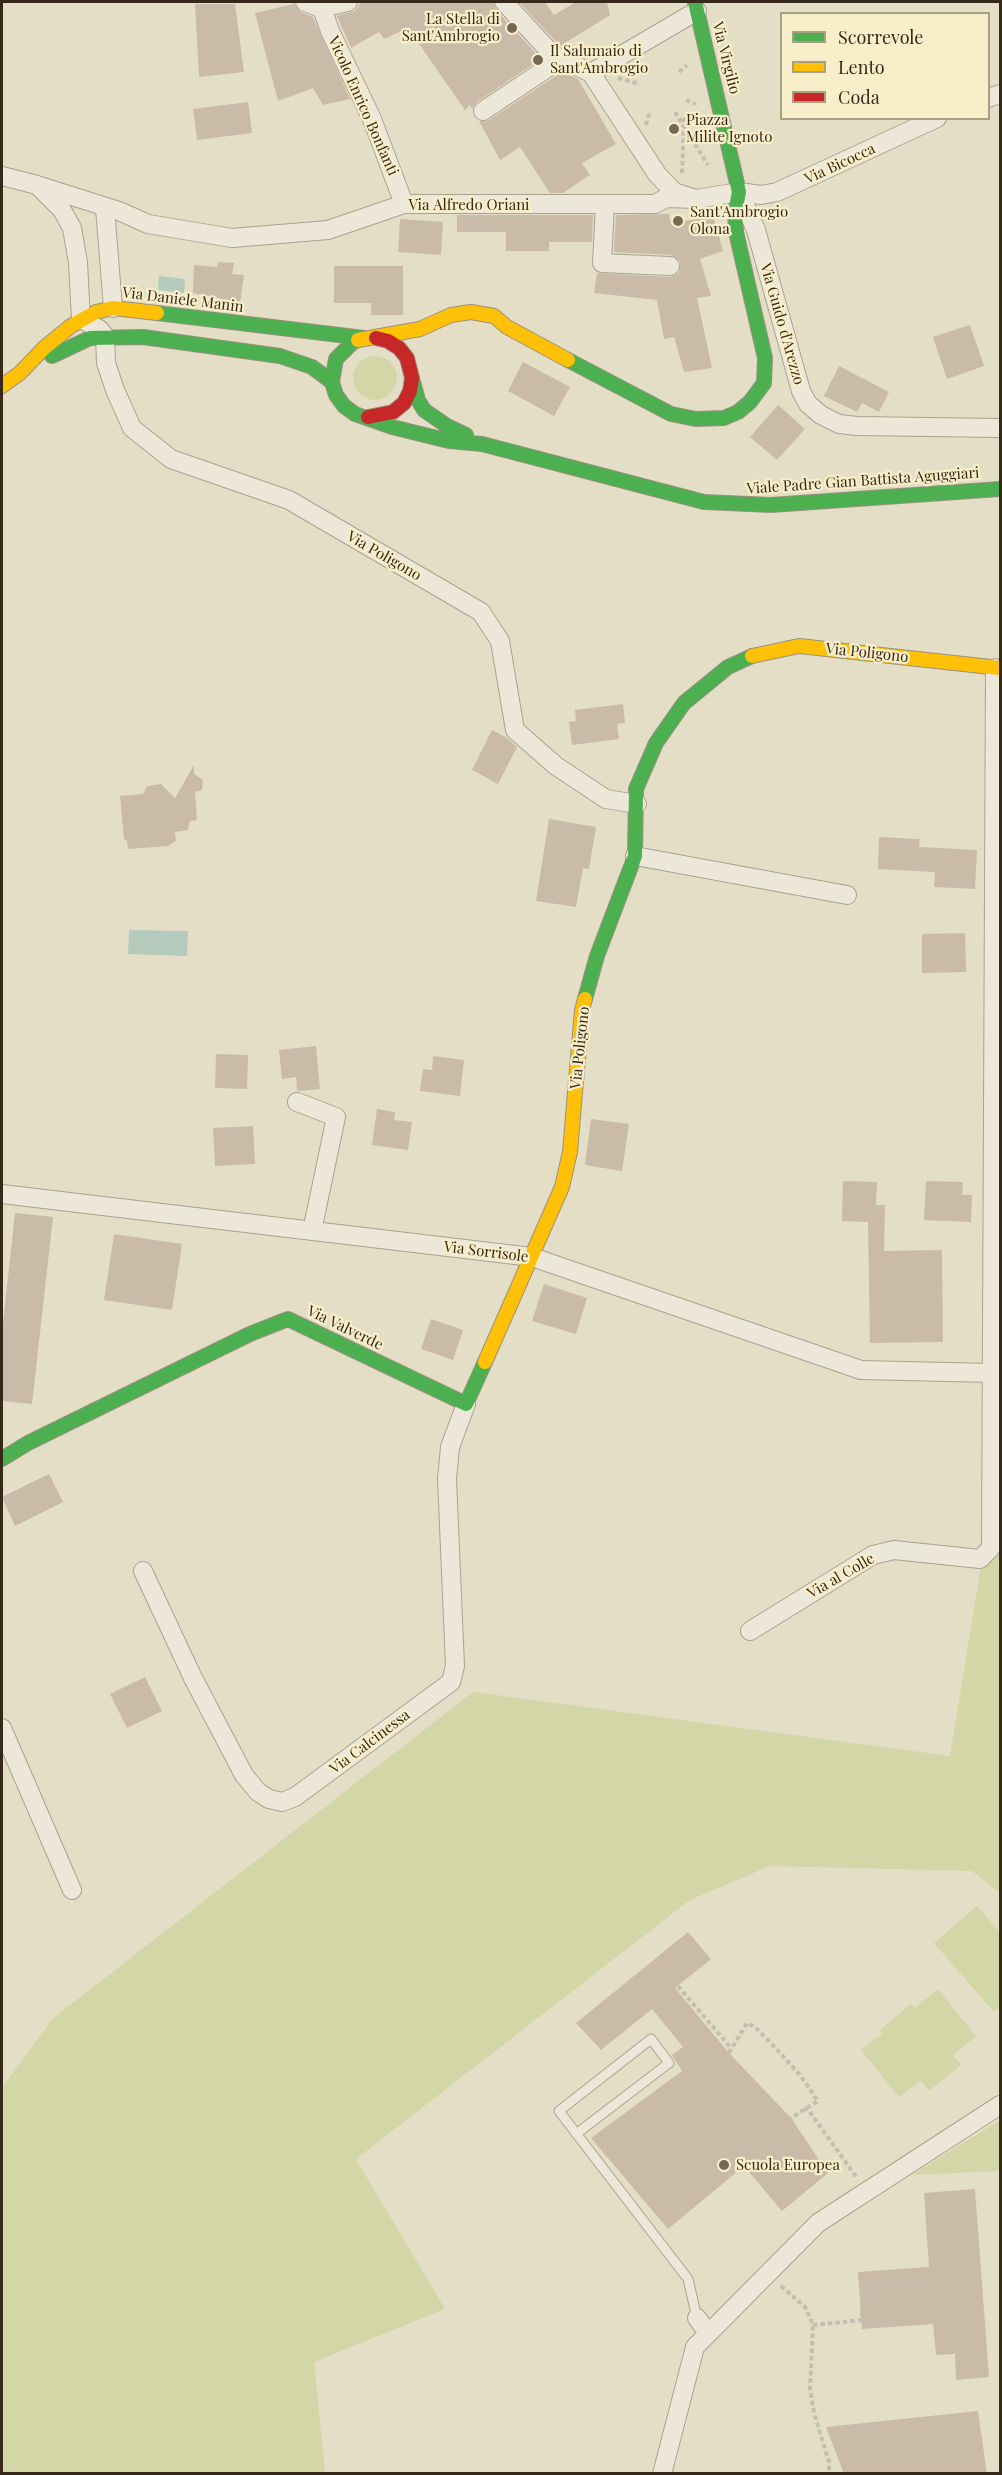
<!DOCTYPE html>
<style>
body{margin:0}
#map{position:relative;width:1002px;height:2475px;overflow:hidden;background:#e5dec6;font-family:"Playfair Display",serif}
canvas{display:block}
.frame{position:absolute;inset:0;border:3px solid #372919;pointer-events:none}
.legend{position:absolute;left:780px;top:12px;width:210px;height:108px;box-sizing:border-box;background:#f9eeca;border:2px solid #ab9f83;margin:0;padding:8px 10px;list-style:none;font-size:18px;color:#372919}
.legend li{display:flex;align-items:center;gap:12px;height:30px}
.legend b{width:30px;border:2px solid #ab9f83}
</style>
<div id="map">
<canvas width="1002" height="2475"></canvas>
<div class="frame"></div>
<ul class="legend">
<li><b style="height:8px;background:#4caf50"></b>Scorrevole</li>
<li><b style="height:8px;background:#ffc107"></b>Lento</li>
<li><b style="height:8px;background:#c62828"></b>Coda</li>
</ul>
</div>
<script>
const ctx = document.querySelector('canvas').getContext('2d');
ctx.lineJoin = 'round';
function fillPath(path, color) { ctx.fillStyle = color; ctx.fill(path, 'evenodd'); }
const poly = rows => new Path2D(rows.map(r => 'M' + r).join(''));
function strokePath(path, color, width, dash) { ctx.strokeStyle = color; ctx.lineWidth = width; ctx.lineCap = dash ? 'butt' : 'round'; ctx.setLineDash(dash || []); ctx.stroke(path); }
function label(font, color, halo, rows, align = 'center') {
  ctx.font = font + ' "Playfair Display",serif'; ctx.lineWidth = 4.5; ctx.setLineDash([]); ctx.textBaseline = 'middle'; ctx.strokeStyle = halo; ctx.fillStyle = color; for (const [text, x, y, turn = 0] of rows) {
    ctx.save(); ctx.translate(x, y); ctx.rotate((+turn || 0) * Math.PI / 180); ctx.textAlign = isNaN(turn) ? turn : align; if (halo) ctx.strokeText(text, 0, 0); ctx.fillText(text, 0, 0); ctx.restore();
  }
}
fillPath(poly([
 '353 378a22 22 0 1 1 44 0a22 22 0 1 1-44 0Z',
 [1000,1553,1000,1893,972,1871,770,1866,690,1900,356,2159,445,2309,314,2362,325,2473,345,2473,2,2474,2,2088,52,2019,473,1692,950,1756,981,1566],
 [977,1906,1000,1932,1000,2006,994,2012,934,1943],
 [938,1989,976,2036,953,2055,961,2065,929,2091,921,2081,899,2097,861,2050,882,2034,880,2030,911,2004,915,2008],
 [1000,2120,1000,2171,912,2175]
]), '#d3d6a7');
fillPath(poly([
 [159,276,185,279,184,293,158,290],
 [129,930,188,931,187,956,128,954]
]), '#b4cabd');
fillPath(poly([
 [361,2,493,2,496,10,541,59,477,102,472,109,470,105,465,110,408,28,384,39,379,32,351,48,337,16,355,11],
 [519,2,545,2,554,15,576,2,607,2,610,15,560,46],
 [195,4,235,4,244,72,199,77],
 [294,4,301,12,313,17,350,99,323,105,313,88,278,101,255,13],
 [562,72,578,79,616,144,582,163,590,175,563,193,550,193,520,147,500,160,479,121,489,120],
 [248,102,252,133,197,140,193,109],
 [669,214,671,224,713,215,723,251,700,259,711,296,697,298,712,368,684,372,674,337,664,339,657,300,594,293,597,273,670,277,679,273,680,261,671,255,614,252,616,215],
 [457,215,593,215,592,242,549,242,549,251,506,251,506,232,457,232],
 [400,219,443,222,441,255,398,252],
 [218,262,234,263,232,274,244,275,240,303,193,293,194,265,217,267],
 [334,266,403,266,403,315,371,315,371,303,334,303],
 [970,325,984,366,947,379,933,337],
 [523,362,570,387,554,416,508,391],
 [839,366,889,392,879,412,862,403,857,412,824,396],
 [778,405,805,429,777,460,750,437],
 [623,704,625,723,617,724,619,739,572,745,569,722,576,721,575,710],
 [492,730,507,738,517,747,498,784,472,770],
 [194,765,194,774,203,780,202,790,195,792,197,820,190,821,188,830,175,832,176,841,168,846,128,849,127,841,124,839,120,796,143,794,147,786,161,784,175,798],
 [549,819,596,827,589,869,583,868,576,907,536,901],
 [879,837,920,839,919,847,977,850,975,889,934,887,935,872,878,869],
 [965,933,966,972,922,973,922,934],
 [316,1046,320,1089,297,1091,296,1077,282,1079,279,1050],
 [216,1054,248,1055,247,1089,215,1088],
 [433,1056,464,1060,460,1096,420,1091,423,1069,432,1070],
 [377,1109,395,1112,394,1120,412,1122,408,1150,372,1145],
 [591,1119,629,1124,622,1171,585,1165],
 [253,1126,255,1164,215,1166,213,1128],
 [843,1181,877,1182,876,1205,885,1205,884,1251,942,1250,943,1342,870,1343,868,1222,842,1221],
 [926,1181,963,1182,962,1195,972,1195,971,1222,924,1220],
 [15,1213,53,1217,32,1404,2,1401,2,1332],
 [114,1234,182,1244,172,1310,104,1300],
 [544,1284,587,1298,576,1334,532,1321],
 [431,1319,463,1330,453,1360,421,1349],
 [49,1474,63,1502,15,1526,2,1497],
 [145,1677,162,1711,127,1728,110,1694],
 [688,1932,711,1959,675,1988,729,2053,791,2118,828,2173,782,2211,744,2166,668,2229,591,2138,682,2071,672,2055,683,2047,652,2009,601,2050,576,2023],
 [975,2189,989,2377,956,2380,955,2354,936,2355,933,2324,862,2329,858,2272,929,2267,924,2193],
 [978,2411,987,2474,844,2474,826,2427]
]), '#c9bba7');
const lane = poly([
 [576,2134,669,2063,651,2039,559,2111,688,2279,697,2318]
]);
const street = poly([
 [305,2,321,8,348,2],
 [320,2,330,31,372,119,404,204],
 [504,2,553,55,591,73],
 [697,11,591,73,657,174,674,192,696,199,739,192,761,195,777,192,937,118],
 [988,98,1000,94],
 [483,111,561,59],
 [2,176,37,185,119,211,148,224,232,238,328,230,404,204,655,204,666,198,696,199],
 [37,185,62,210,72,228,78,263,81,319,99,329,105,336,106,363,115,390,132,428,171,459,289,500,481,612,500,641,515,730,556,766,606,799,637,804],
 [739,192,756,230,801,391,808,404,821,415,839,424,857,426,1000,428],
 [605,205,602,263,670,266],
 [105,208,113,308],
 [635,856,847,895],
 [297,1102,336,1117,312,1231],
 [2,1194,532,1257,861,1370,992,1373],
 [143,1571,193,1678,244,1775,258,1792,269,1799,282,1802,295,1797,451,1682,455,1666,447,1479,450,1447,466,1404],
 [750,1631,873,1555,894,1550,980,1559,991,1548,995,668],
 [2,1728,72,1890],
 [697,2318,708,2333],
 [662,2474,695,2347,818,2223,1000,2105]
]);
const fast = poly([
 [157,313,364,338],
 [358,340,353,342,336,359,332,382,336,395,344,406,355,414,392,427,449,441,482,444,704,502,771,505,1000,489],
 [52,356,90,338,143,337,280,356,312,367,332,382],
 [568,360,671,414,696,419,724,418,738,412,750,402,764,383,765,358,736,232,735,212,739,192,695,2],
 [412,378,418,400,424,410,447,426,466,435],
 [585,999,597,956,635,856,636,789,656,743,684,703,728,667,752,656],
 [2,1459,28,1443,250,1334,288,1319,466,1404,485,1362]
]);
const slow = poly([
 [358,340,420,329,451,315,471,312,494,316,507,327,568,360],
 [2,386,20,373,44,348,71,326,96,312,113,308,157,313],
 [752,656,799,646,1000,668],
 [485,1362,562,1187,570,1152,582,1010,585,999]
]);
const jam = poly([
 [368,417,393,412,404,403,410,391,412,378,407,358,399,348,388,341,376,338]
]);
strokePath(lane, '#a9a290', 11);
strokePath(street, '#a9a290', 20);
strokePath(fast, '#999180', 16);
strokePath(slow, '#999180', 16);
strokePath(jam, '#999180', 16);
strokePath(poly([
 [679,72,687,65],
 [618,78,640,84],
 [686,100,696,104],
 [675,112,708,165],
 [682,121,698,112],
 [646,125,650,111],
 [682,173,684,126],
 [678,1986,731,2048],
 [729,2053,747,2023,755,2027,769,2041,800,2075,818,2101,791,2118],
 [805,2110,807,2108,857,2178],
 [781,2286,805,2307,813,2325,810,2388,814,2413,829,2462,829,2474],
 [813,2325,862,2320,863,2287,928,2283]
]), '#c4beb0', 4, [4.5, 3]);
strokePath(lane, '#ece7d9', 9);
strokePath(street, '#ece7d9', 18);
strokePath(fast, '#4caf50', 14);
strokePath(slow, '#ffc107', 14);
strokePath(jam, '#c62828', 14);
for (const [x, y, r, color] of [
 [512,28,6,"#746856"],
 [538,60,6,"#746856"],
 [674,129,6,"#746856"],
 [678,221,6,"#746856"],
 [724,2165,6,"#746856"]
]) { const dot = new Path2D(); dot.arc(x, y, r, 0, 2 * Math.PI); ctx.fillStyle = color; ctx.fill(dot); strokePath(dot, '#f9eeca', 2); }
label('15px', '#372919', '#f9eeca', [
 ["La Stella di",500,19,"right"],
 ["Sant'Ambrogio",500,36,"right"],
 ["Il Salumaio di",550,51],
 ["Sant'Ambrogio",550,68],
 ["Piazza",686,120],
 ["Milite Ignoto",686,137],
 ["Sant'Ambrogio",690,212],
 ["Olona",690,229],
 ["Scuola Europea",736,2165]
], 'left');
label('15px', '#372919', '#f9eeca', [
 ["Via Virgilio",726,58,76],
 ["Vicolo Enrico Bonfanti",363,106,66],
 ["Via Bicocca",840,164,-25],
 ["Via Alfredo Oriani",469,205],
 ["Via Daniele Manin",183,300,7],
 ["Via Guido d'Arezzo",782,324,74],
 ["Viale Padre Gian Battista Aguggiari",863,481,-4],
 ["Via Poligono",384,556,30],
 ["Via Poligono",867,653,6],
 ["Via Poligono",580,1048,-84],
 ["Via Sorrisole",486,1252,7],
 ["Via Valverde",345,1328,26],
 ["Via al Colle",841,1576,-30],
 ["Via Calcinessa",370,1742,-37]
]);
</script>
